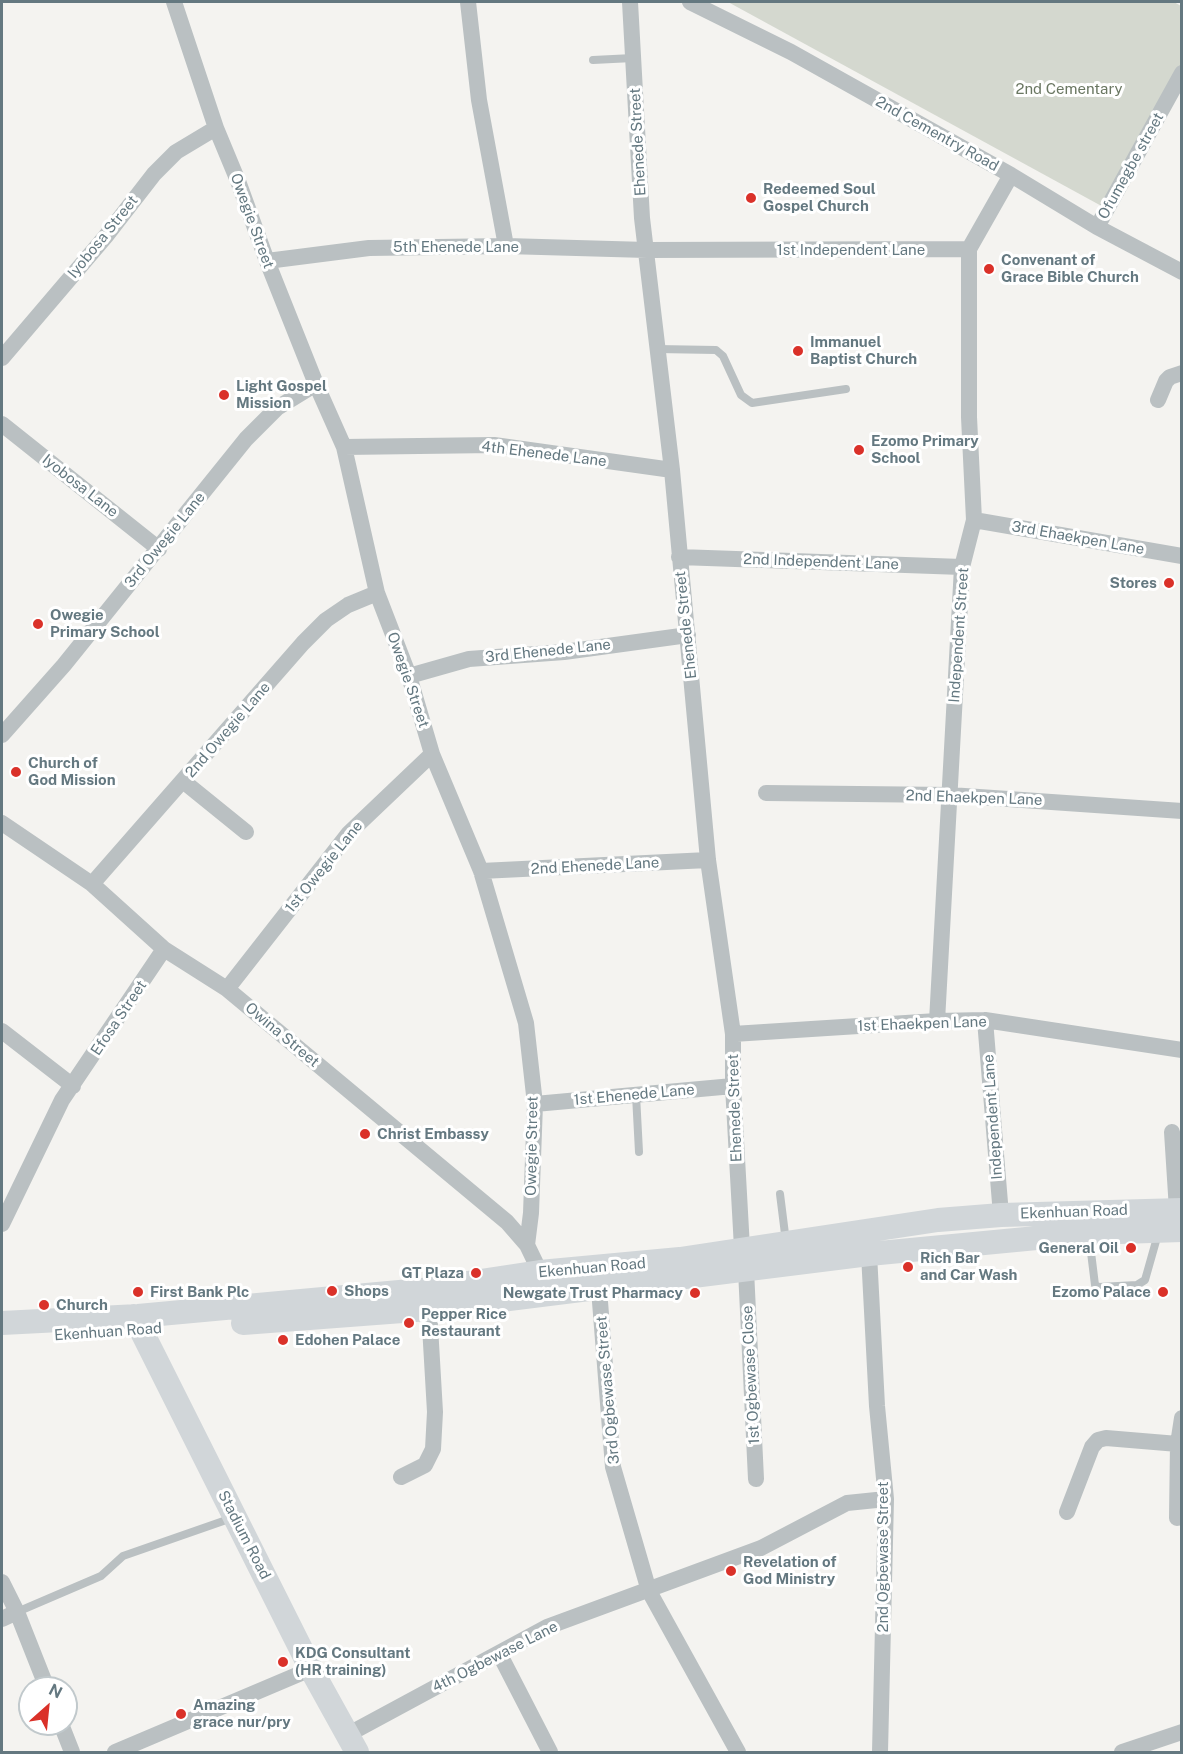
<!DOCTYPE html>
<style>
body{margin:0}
#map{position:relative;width:1183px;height:1754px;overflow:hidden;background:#f4f3f0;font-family:"Public Sans",sans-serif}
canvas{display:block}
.frame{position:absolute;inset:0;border:3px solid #647880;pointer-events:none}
.north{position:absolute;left:18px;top:1676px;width:60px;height:60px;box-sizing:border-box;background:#fff;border:2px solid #c1c9cc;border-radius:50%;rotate:27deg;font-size:16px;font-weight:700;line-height:24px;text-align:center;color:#647880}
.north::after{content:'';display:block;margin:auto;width:21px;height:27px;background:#da3129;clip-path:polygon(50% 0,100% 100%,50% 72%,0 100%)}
</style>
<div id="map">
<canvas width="1183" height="1754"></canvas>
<div class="frame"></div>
<div class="north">N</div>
</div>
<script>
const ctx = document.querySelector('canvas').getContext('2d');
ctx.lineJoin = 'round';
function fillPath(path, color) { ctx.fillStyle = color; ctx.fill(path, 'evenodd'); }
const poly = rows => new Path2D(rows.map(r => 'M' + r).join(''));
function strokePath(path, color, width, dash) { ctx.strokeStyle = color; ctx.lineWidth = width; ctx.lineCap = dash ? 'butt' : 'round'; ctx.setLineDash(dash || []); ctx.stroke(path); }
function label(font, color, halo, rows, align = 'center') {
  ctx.font = font + ' "Public Sans",sans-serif'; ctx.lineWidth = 6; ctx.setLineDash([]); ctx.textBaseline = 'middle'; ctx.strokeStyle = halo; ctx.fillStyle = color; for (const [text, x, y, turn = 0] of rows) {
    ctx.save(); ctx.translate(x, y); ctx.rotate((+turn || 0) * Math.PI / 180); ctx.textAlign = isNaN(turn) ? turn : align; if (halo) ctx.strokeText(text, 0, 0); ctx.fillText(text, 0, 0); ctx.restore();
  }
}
fillPath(poly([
 [728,2,1174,2,1181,6,1181,68,1107,209]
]), '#d4d8cf');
strokePath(poly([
 [593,60,633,58],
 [657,349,716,350,723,356,741,395,752,403,846,389],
 [636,1095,639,1152],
 [780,1194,786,1242],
 [1089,1236,1095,1285,1099,1287,1137,1285,1145,1280,1158,1234],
 [17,1612,101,1576,123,1556,232,1518]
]), '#bac0c2', 8);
strokePath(poly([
 [174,2,216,128,238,181,267,261,316,384,344,447,377,593,409,676,432,754,481,871,526,1023,535,1104,531,1213,527,1245],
 [468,2,479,100,506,246],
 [630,2,642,218,672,470,708,860,733,1034,733,1086,742,1248],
 [690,2,791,52,1011,175,1097,227,1182,272],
 [1097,227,1182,73],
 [267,261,369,248,506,246,647,250,969,249,1011,175],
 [2,358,106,236,154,174,176,152,216,128],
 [1158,400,1166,381,1170,377,1182,373],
 [2,424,159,549],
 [344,447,494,445,672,470],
 [974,520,1182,556],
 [679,557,962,567],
 [409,676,469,659,564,652,688,635],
 [2,735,64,665,246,439,277,408,316,384],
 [183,781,246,832],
 [766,793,950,795,1182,811],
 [2,823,92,884,164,949,227,989,507,1222,527,1245,540,1272],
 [481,871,708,860],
 [92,884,303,643,326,620,348,605,377,593],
 [227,989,349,833,432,754],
 [985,1020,1001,1215],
 [937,1021,962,567,974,520,969,417,969,249],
 [2,1031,73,1086],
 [733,1034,937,1021,985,1020,1182,1050],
 [535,1104,733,1086],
 [1172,1132,1177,1210],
 [2,1224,62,1100,164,949],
 [869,1254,877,1406,886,1499,880,1752],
 [746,1270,756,1479],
 [599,1289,613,1467,649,1591,738,1752],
 [401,1477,425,1465,433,1449,435,1412,429,1309],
 [1067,1512,1092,1447,1098,1440,1106,1438,1178,1444],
 [1177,1518,1178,1444,1182,1418],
 [2,1582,17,1612,47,1688],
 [2,1619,17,1612],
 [499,1653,550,1752],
 [61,1724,72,1752],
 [347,1735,547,1627,761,1548,847,1503,886,1499],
 [115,1752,311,1669],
 [1122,1752,1182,1732]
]), '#bac0c2', 16);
strokePath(poly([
 [134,1316,311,1669,357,1752],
 [2,1323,138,1316,421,1290,540,1272,680,1259,938,1220,1001,1215,1182,1210],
 [243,1323,429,1309,869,1254,1089,1233,1182,1230]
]), '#d1d6d9', 24);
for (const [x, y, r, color] of [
 [751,198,6,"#da3129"],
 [989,269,6,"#da3129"],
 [798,351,6,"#da3129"],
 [224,395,6,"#da3129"],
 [859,450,6,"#da3129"],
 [1169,583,6,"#da3129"],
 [38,624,6,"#da3129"],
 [16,772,6,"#da3129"],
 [365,1134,6,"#da3129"],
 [1131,1248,6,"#da3129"],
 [908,1267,6,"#da3129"],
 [476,1273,6,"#da3129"],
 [332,1291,6,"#da3129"],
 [138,1292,6,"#da3129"],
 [1163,1292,6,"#da3129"],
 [695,1293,6,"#da3129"],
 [44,1305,6,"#da3129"],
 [409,1323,6,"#da3129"],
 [283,1340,6,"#da3129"],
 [731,1571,6,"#da3129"],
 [283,1662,6,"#da3129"],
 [181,1714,6,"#da3129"]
]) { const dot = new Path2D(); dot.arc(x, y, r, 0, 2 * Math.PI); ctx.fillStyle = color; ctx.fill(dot); strokePath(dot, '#fff', 2); }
label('15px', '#6a7762', '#fff', [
 ["2nd Cementary",1069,89]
]);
label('15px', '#647880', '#fff', [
 ["2nd Cementry Road",937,134,29],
 ["Ehenede Street",638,142,-93],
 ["Ofumegbe street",1131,166,-61],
 ["Owegie Street",252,221,70],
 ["Iyobosa Street",103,237,-51],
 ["5th Ehenede Lane",456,247],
 ["1st Independent Lane",851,250],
 ["4th Ehenede Lane",544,454,7],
 ["Iyobosa Lane",80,486,38],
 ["3rd Ehaekpen Lane",1078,538,10],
 ["3rd Owegie Lane",165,540,-51],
 ["2nd Independent Lane",821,562,2],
 ["Ehenede Street",686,625,-96],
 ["Independent Street",959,635,-86],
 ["3rd Ehenede Lane",548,651,-6],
 ["Owegie Street",408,680,71],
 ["2nd Owegie Lane",228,730,-49],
 ["2nd Ehaekpen Lane",974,798,2],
 ["2nd Ehenede Lane",595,866,-3],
 ["1st Owegie Lane",324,867,-51],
 ["Efosa Street",119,1018,-56],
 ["1st Ehaekpen Lane",922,1024,-2],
 ["Owina Street",282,1035,40],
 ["1st Ehenede Lane",634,1095,-5],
 ["Ehenede Street",735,1108,-92],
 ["Independent Lane",993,1117,-94],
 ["Owegie Street",532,1146,-89],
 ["Ekenhuan Road",1074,1212,-2],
 ["Ekenhuan Road",592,1268,-5],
 ["Ekenhuan Road",108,1332,-4],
 ["1st Ogbewase Close",751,1375,-93],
 ["3rd Ogbewase Street",608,1390,-95],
 ["Stadium Road",244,1535,63],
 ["2nd Ogbewase Street",883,1557,-90],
 ["4th Ogbewase Lane",495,1657,-27]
]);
label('bold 15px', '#647880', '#fff', [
 ["Redeemed Soul",763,189],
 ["Gospel Church",763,206],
 ["Convenant of",1001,260],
 ["Grace Bible Church",1001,277],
 ["Immanuel",810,342],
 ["Baptist Church",810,359],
 ["Light Gospel",236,386],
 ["Mission",236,403],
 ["Ezomo Primary",871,441],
 ["School",871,458],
 ["Stores",1157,583,"right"],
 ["Owegie",50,615],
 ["Primary School",50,632],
 ["Church of",28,763],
 ["God Mission",28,780],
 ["Christ Embassy",377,1134],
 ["General Oil",1119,1248,"right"],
 ["Rich Bar",920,1258],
 ["and Car Wash",920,1275],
 ["GT Plaza",464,1273,"right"],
 ["Shops",344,1291],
 ["First Bank Plc",150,1292],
 ["Ezomo Palace",1151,1292,"right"],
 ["Newgate Trust Pharmacy",683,1293,"right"],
 ["Church",56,1305],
 ["Pepper Rice",421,1314],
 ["Restaurant",421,1331],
 ["Edohen Palace",295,1340],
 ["Revelation of",743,1562],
 ["God Ministry",743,1579],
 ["KDG Consultant",295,1653],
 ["(HR training)",295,1670],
 ["Amazing",193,1705],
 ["grace nur/pry",193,1722]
], 'left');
</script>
